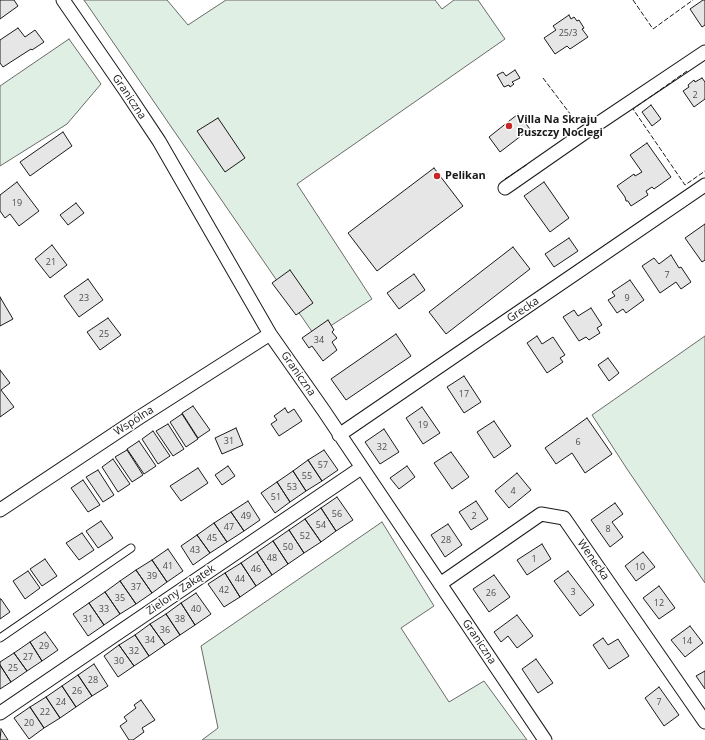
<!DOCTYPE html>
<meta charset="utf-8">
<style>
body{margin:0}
canvas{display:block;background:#fff}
</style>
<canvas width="705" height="740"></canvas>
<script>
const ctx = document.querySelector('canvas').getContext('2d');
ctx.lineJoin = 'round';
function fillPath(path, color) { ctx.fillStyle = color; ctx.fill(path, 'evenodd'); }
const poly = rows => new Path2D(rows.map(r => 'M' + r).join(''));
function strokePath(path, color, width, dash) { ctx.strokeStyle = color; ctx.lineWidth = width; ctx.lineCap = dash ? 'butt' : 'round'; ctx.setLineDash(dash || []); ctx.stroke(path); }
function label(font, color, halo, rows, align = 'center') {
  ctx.font = font + ' "Open Sans",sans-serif'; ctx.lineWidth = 3; ctx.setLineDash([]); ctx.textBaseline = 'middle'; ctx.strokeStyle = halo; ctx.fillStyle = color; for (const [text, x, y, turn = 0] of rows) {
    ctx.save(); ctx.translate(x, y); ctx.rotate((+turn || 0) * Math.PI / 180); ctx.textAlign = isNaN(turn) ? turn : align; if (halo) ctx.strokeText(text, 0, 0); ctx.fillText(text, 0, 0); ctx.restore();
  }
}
const green = poly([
 [84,0,167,0,188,25,226,0,435,0,442,9,454,0,478,0,505,39,297,184,372,299,315,336,84,0],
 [69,39,101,84,67,124,0,166,0,86,69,39],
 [705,336,705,583,627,469,592,415,705,336],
 [382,522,434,606,401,628,449,702,484,681,527,740,202,740,218,728,201,646,382,522]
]);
fillPath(green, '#e0efe3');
strokePath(green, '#6a6a6a', 1);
const building = poly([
 [0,0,14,0,18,6,0,19,0,0],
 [703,0,705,0,705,25,702,27,690,9,703,0],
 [569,15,571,19,574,17,577,21,579,20,584,28,582,29,588,37,570,49,567,46,555,54,544,38,556,30,553,26,569,15],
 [18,28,25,37,35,30,44,42,32,50,31,49,3,67,0,63,0,40,18,28],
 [515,70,520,78,512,82,514,84,510,87,509,85,504,87,497,75,503,72,506,76,515,70],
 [702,78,705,82,705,99,694,107,683,91,689,87,688,85,694,80,695,82,702,78],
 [651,105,661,119,652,126,642,112,651,105],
 [518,114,530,129,500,152,489,137,518,114],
 [218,118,245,158,225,172,197,131,218,118],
 [63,132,72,146,30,176,20,162,63,132],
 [647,143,671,177,654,189,652,187,646,191,648,195,631,206,628,201,626,201,625,197,617,186,634,174,635,176,642,172,630,155,647,143],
 [434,168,463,206,377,271,348,233,434,168],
 [17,182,39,211,19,226,10,214,5,218,0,211,0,195,17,182],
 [544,182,569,218,550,232,524,196,544,182],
 [76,203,84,213,68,225,60,215,76,203],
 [705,224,705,260,702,262,685,238,705,224],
 [569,238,578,251,554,267,545,254,569,238],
 [52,245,67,265,50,278,35,259,52,245],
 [513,247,530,269,446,334,429,312,513,247],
 [671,255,679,268,681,267,691,282,681,289,676,282,660,293,642,266,654,258,659,264,671,255],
 [290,270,313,303,296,315,272,283,290,270],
 [414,274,425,290,399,309,387,293,414,274],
 [88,279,103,300,79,317,64,296,88,279],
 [630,280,644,300,626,313,623,309,617,313,608,300,615,296,612,292,630,280],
 [0,297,13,319,0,326,0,297],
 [591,308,602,325,597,328,600,333,589,340,586,337,579,341,563,317,574,310,578,316,591,308],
 [108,318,121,335,100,350,87,332,108,318],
 [328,320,334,330,332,332,337,338,332,342,337,350,323,361,312,346,309,348,302,338,328,320],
 [396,334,411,356,346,400,331,379,396,334],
 [537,336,542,344,553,337,565,355,560,358,563,362,547,373,527,343,537,336],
 [608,358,619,373,609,381,598,365,608,358],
 [0,370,10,383,1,390,14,407,0,417,0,370],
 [464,376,481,402,464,413,447,387,464,376],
 [193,406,210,430,198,438,182,413,193,406],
 [422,407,440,433,423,444,406,418,422,407],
 [285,408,288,413,294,409,302,421,279,436,271,424,277,420,274,416,285,408],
 [182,414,198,439,186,447,170,422,182,414],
 [587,418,612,454,585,473,572,453,556,464,545,448,587,418],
 [494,421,511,446,494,458,477,432,494,421],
 [168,424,184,449,173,456,156,431,168,424],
 [236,428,243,445,222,454,215,438,236,428],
 [384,429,399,452,380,464,365,442,384,429],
 [153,431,170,456,158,464,142,439,153,431],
 [139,441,156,466,144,474,127,449,139,441],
 [127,450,143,475,132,482,115,457,127,450],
 [324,450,338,470,322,481,308,460,324,450],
 [451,452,469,477,452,489,434,463,451,452],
 [113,459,130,484,118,492,102,467,113,459],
 [308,460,322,481,306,491,293,471,308,460],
 [228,466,235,476,222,485,215,475,228,466],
 [407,466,415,477,399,489,390,478,407,466],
 [198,468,208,483,181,501,170,486,198,468],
 [98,470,114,495,103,502,86,477,98,470],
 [293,471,306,491,290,502,277,482,293,471],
 [517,473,531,490,509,508,495,491,517,473],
 [83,480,100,505,88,512,71,488,83,480],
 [277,482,290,502,275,513,261,493,277,482],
 [337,497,353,520,336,531,321,508,337,497],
 [248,501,260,520,244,531,231,512,248,501],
 [476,501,488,519,471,530,459,512,476,501],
 [615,503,623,514,612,522,623,537,610,547,591,520,615,503],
 [321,508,336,531,321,542,305,519,321,508],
 [231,512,244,531,227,542,214,523,231,512],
 [305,519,321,542,304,553,289,530,305,519],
 [101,521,113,538,98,548,86,531,101,521],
 [214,523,227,542,210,553,197,535,214,523],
 [448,524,462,545,445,557,431,535,448,524],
 [289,530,304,553,288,564,273,541,289,530],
 [82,533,94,550,79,560,66,543,82,533],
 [197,535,210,553,193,565,181,546,197,535],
 [273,541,288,564,272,575,257,552,273,541],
 [542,544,551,559,527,575,517,560,542,544],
 [168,549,183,571,167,582,152,560,168,549],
 [257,552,272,575,256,586,241,563,257,552],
 [643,552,655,567,636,581,625,566,643,552],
 [45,559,57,576,42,586,30,569,45,559],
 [152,560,167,582,152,593,136,570,152,560],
 [241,563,256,586,240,597,225,573,241,563],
 [136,570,152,593,136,604,120,581,136,570],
 [28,571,40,588,25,599,13,581,28,571],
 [568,571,594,605,580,616,554,581,568,571],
 [225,573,240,597,224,607,208,584,225,573],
 [494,575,510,597,489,612,473,589,494,575],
 [120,581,136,604,120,614,105,592,120,581],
 [659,586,675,608,659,619,643,598,659,586],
 [105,592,120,614,104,625,89,603,105,592],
 [196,593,211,614,195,625,181,603,196,593],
 [0,599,1,599,10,612,0,619,0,599],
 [89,603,104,625,88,636,73,614,89,603],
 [181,603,195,625,180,635,166,614,181,603],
 [166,614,180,635,165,645,150,624,166,614],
 [517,615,533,636,517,648,508,636,501,642,494,632,517,615],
 [150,624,165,645,149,656,135,635,150,624],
 [690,626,703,643,685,657,671,640,690,626],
 [45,632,58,650,42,661,30,642,45,632],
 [135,635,149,656,134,666,119,645,135,635],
 [603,638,608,645,618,639,629,656,609,669,593,645,603,638],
 [30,642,42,661,27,671,14,653,30,642],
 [119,645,134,666,118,677,104,656,119,645],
 [14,653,27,671,11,682,0,665,0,662,14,653],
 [536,659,553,683,538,693,522,669,536,659],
 [94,664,108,686,92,696,78,675,94,664],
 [0,665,11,682,0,689,0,665],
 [705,671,705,689,696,676,705,671],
 [78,675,92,696,76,707,62,686,78,675],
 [62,686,76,707,60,718,46,697,62,686],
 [659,687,679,715,664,726,645,698,659,687],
 [46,697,60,718,44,728,30,707,46,697],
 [141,700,155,720,142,728,144,732,133,740,129,740,120,726,127,721,124,717,136,708,134,705,141,700],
 [30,707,44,728,29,739,14,718,30,707],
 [1,729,8,740,0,740,1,729]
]);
fillPath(building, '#e6e6e6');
strokePath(building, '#1a1a1a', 1);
const service = poly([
 [0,638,131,548]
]);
const minor = poly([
 [63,0,125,90,159,141,270,334,324,411,545,740],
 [505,188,587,131,705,52],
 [339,435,705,185],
 [0,510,140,417,270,334],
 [440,584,541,514,564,518,705,722],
 [0,713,361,468]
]);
strokePath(service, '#1a1a1a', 9);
strokePath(minor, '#1a1a1a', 15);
strokePath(service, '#fff', 7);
strokePath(minor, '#fff', 13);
strokePath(poly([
 [633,0,653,29,693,0],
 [687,71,633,109,685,185,705,171],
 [543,78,577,123],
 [505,179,528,164]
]), '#1a1a1a', 1, [5, 2]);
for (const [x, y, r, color] of [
 [509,126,4,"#c62828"],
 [437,176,4,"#c62828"]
]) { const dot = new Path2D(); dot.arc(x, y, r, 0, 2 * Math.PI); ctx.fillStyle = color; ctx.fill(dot); strokePath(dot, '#fff', 1.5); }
label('9px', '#4d4d4d', null, [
 ["25/3",568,33],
 ["2",695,95],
 ["19",17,203],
 ["21",51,262],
 ["7",667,275],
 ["23",84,298],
 ["9",627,298],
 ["25",104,334],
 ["34",319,340],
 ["17",464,394],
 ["19",423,425],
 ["31",229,441],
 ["6",578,442],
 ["32",382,447],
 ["57",323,465],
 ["55",307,476],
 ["53",292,487],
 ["4",513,491],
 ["51",276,497],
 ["56",337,514],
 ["49",246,516],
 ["2",474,516],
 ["54",321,525],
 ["47",229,527],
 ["8",608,529],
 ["52",305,536],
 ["45",212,538],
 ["28",446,540],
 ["50",288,547],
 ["43",195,550],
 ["48",272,558],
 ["1",534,559],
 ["41",168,566],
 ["10",640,567],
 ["46",256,569],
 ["39",152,576],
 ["44",240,579],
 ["37",136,587],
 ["42",224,590],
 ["3",573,592],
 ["26",491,593],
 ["35",120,598],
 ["12",659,603],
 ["33",104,609],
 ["40",196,609],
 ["31",88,619],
 ["38",180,619],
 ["36",165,630],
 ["34",150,640],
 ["14",687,641],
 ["29",44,646],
 ["32",134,651],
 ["27",28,657],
 ["30",119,661],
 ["25",13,668],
 ["28",93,680],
 ["26",77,691],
 ["24",61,702],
 ["7",659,702],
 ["22",45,712],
 ["20",29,723]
]);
label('11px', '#1a1a1a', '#fff', [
 ["Graniczna",129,97,56],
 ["Grecka",523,310,-34],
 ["Graniczna",298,374,55],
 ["Wspólna",134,421,-33],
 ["Wenecka",593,560,55],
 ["Zielony Zakątek",181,590,-34],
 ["Graniczna",479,642,56]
]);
label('bold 11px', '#1a1a1a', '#fff', [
 ["Villa Na Skraju",517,120],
 ["Puszczy Noclegi",517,133],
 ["Pelikan",445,176]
], 'left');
</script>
